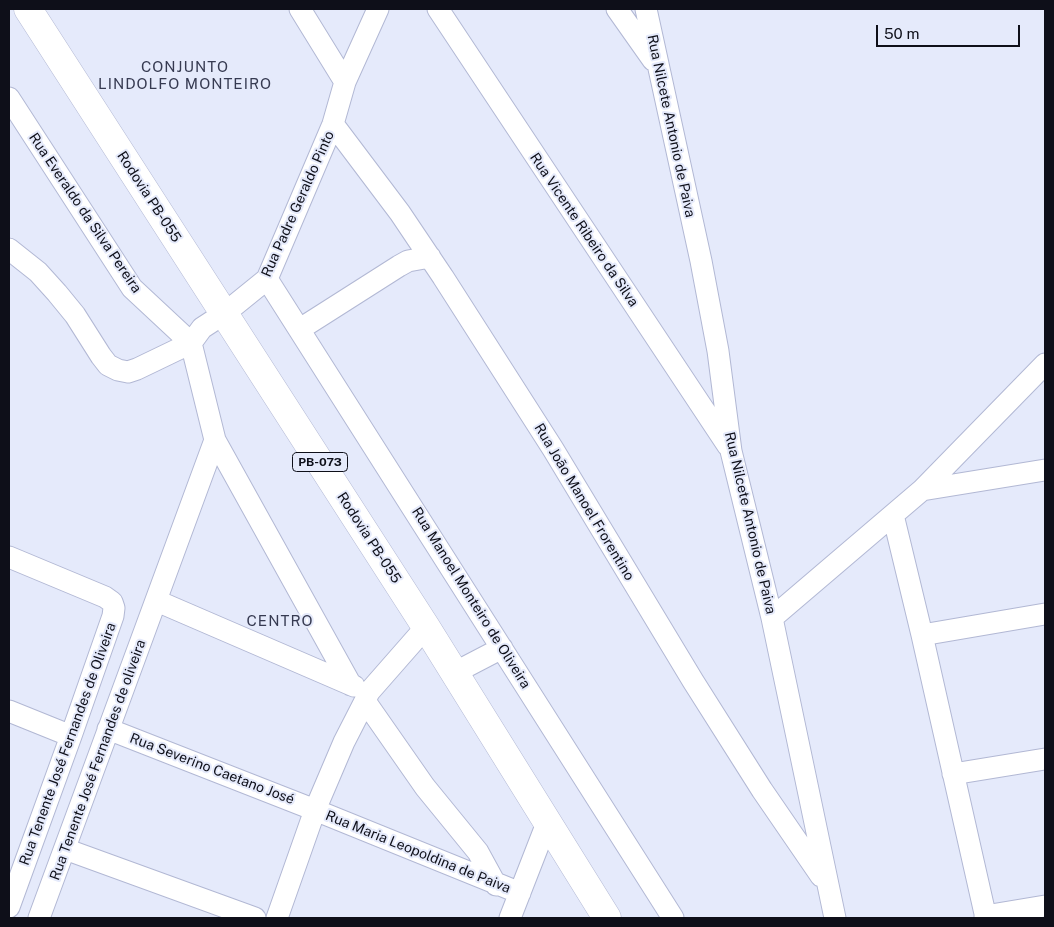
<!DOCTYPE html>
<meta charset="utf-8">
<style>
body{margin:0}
#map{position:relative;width:1054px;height:927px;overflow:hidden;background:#e5eafb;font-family:"Public Sans",sans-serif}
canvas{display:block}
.frame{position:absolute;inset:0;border:10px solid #0e0f19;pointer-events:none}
.scale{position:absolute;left:876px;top:25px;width:144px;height:22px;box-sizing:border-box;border:2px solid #0e0f19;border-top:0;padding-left:6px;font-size:15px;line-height:18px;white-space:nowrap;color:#0e0f19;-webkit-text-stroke:4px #e5eafb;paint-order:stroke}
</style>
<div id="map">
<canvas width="1054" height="927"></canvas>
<div class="frame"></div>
<div class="scale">50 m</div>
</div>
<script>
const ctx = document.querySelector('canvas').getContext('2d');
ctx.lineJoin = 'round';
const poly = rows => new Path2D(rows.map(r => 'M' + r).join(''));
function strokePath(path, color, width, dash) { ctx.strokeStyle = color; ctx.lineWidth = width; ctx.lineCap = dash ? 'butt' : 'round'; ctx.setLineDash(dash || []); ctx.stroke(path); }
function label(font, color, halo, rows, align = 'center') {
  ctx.font = font + ' "Public Sans",sans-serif'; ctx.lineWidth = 4; ctx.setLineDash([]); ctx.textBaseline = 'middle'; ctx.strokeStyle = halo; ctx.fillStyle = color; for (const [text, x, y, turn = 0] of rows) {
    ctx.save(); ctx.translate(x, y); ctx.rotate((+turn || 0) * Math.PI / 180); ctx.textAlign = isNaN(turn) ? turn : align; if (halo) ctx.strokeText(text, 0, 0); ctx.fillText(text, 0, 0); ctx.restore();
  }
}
const street = poly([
 [300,9,345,82],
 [438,9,728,446],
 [617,9,653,60],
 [646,9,701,261,718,351,731,451,772,618,835,918],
 [9,98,132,288,191,343],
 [333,124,400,213,443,277,553,449,693,681,762,790,821,876],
 [9,249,38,272,57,293,75,315,101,356,108,365,118,370,128,372,137,369,191,343],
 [267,279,673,918],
 [300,329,399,266,408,261,430,257],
 [215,440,351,685],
 [922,490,1045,364],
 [893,515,922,635,986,918],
 [9,557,105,597,112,602,114,608,113,616,71,736,9,907],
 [157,601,354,686],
 [772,618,922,490,1045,470],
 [922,635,1045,614],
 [454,673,502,648],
 [365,701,425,787,478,852,496,885],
 [9,711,71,736],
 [108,729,315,810,520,893],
 [953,774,1045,759],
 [65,849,255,918],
 [985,916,1045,906],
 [39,918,215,440,191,343,202,328,225,313,267,279,333,124,345,82,378,9],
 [277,918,315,810,344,742,365,701,369,692,426,627],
 [510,918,547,823]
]);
const primary = poly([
 [28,9,426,627,607,918]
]);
strokePath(street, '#b2b8d4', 23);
strokePath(primary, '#b2b8d4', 29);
strokePath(street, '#fff', 21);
strokePath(primary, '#fff', 28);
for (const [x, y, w] of [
 [320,462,55]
]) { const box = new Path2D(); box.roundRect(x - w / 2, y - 9.5, w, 19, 4); ctx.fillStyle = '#e5eafb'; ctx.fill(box); strokePath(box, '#0e0f19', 1); }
label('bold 12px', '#0e0f19', null, [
 ["PB-073",320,462]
]);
label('14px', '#0e0f19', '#e5eafb', [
 ["Rua Nilcete Antonio de Paiva",671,126,78],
 ["Rodovia PB-055",149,197,57],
 ["Rua Padre Geraldo Pinto",298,204,-66],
 ["Rua Everaldo da Silva Pereira",85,213,56],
 ["Rua Vicente Ribeiro da Silva",584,230,56],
 ["Rua João Manoel Frorentino",584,502,59],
 ["Rua Nilcete Antonio de Paiva",750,523,77],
 ["Rodovia PB-055",369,538,57],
 ["Rua Manoel Monteiro de Oliveira",471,598,58],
 ["Rua Tenente José Fernandes de Oliveira",68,744,-70],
 ["Rua Tenente José Fernandes de oliveira",98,760,-70],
 ["Rua Severino Caetano José",212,769,21],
 ["Rua Maria Leopoldina de Paiva",418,852,22]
]);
ctx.letterSpacing = '1px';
label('15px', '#363a51', '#e5eafb', [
 ["CONJUNTO",185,67],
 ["LINDOLFO MONTEIRO",185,84],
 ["CENTRO",280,621]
]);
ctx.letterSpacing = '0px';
</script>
